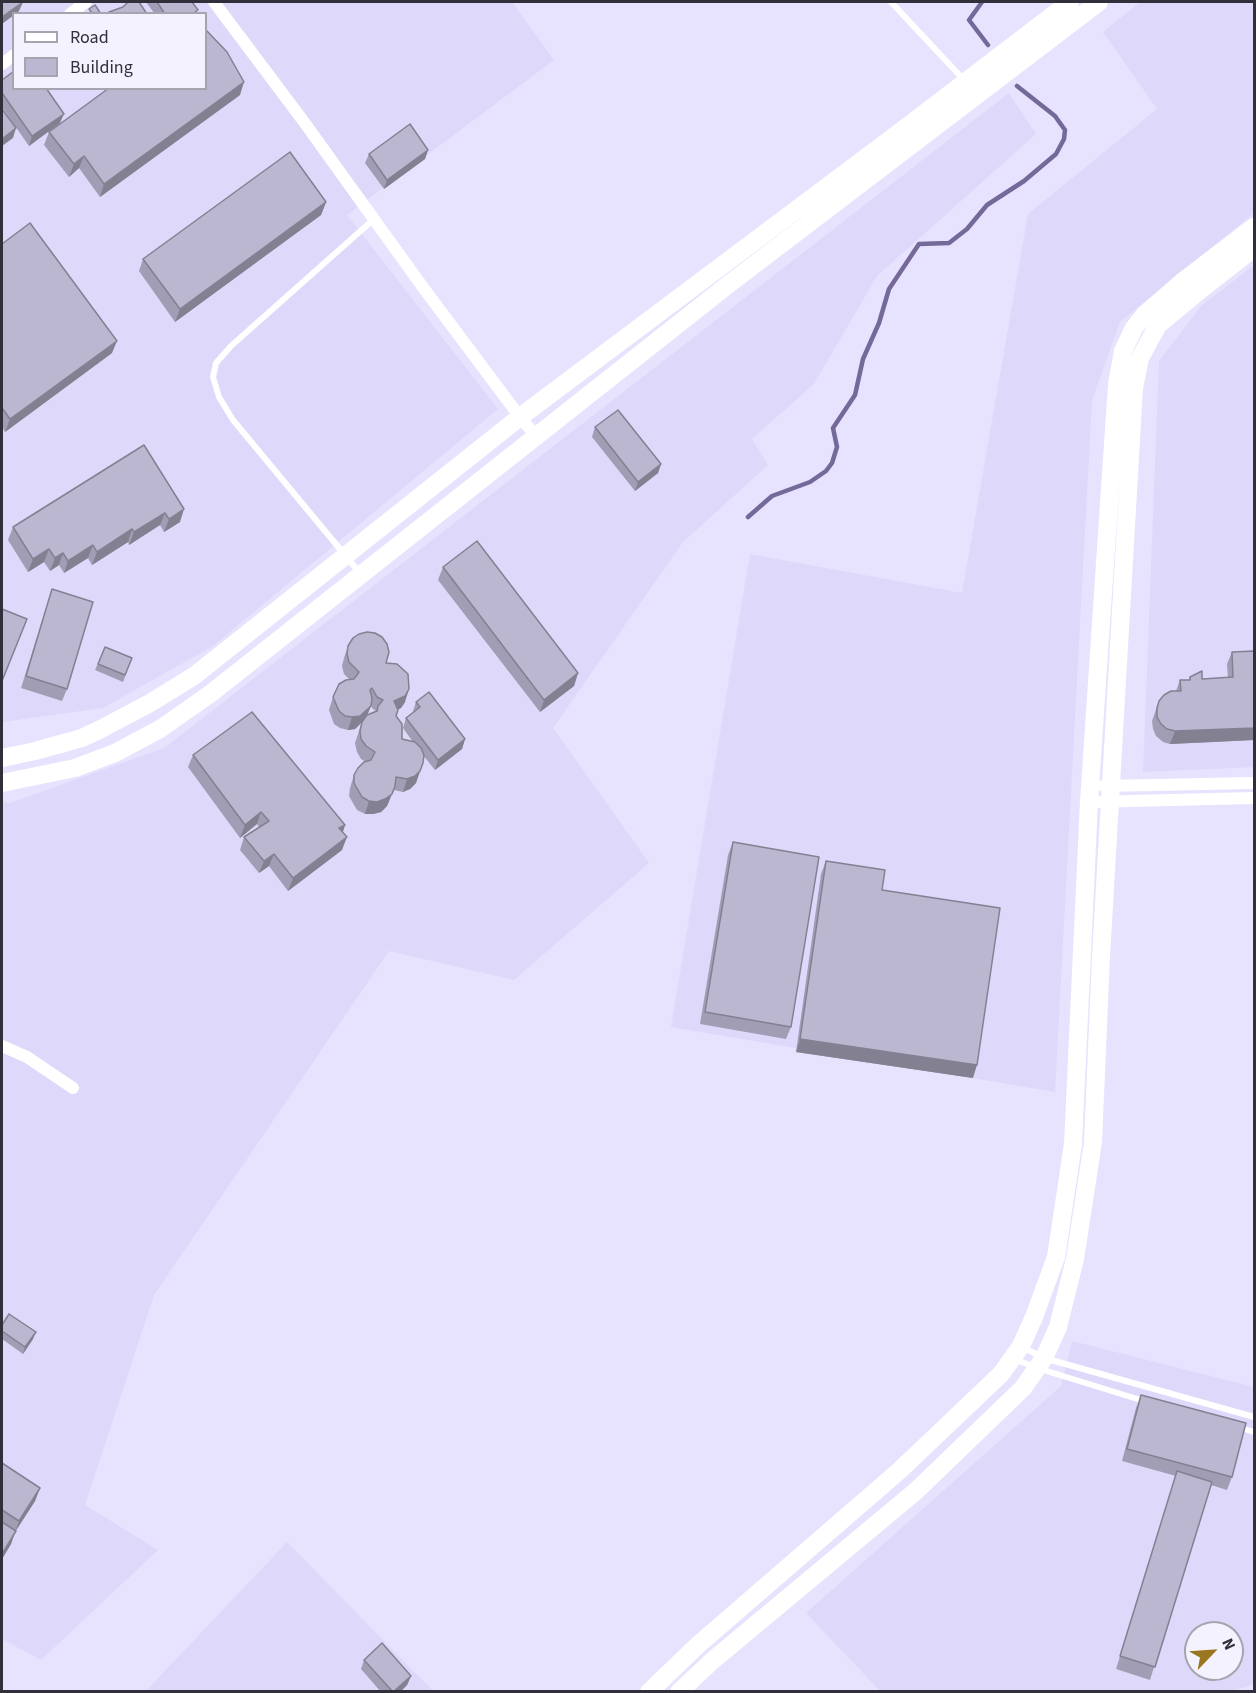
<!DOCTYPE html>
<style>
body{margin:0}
#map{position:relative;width:1256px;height:1693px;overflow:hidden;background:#e7e3fe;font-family:"Source Sans 3",sans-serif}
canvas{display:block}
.frame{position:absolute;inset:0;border:3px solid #312f39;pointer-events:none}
.legend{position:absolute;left:12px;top:12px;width:195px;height:78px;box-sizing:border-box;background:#f4f2fe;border:2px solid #a6a4af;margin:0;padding:8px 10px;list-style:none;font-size:18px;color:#312f39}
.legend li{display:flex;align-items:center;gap:12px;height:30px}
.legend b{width:30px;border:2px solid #a6a4af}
.north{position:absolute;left:1184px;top:1621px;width:60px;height:60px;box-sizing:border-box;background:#f4f2fe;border:2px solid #a6a4af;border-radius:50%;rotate:65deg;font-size:16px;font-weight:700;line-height:24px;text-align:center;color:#312f39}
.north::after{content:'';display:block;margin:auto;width:21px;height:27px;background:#9b7621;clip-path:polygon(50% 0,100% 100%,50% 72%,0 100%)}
</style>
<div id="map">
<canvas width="1256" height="1693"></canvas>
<div class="frame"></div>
<ul class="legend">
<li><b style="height:8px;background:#fff"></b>Road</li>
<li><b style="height:16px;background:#bbb7d1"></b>Building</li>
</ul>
<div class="north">N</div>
</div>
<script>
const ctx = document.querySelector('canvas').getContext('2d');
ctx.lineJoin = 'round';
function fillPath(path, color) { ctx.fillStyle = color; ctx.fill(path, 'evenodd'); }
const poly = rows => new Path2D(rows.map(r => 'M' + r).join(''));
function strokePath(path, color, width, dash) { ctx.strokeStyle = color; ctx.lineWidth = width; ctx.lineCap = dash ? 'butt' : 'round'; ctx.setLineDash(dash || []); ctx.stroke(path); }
fillPath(poly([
 [2,2,512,2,554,60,347,215,498,409,213,646,103,708,2,722],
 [14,14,206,14,206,88,14,88],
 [1140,2,1254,2,1254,213,1120,322,1092,400,1055,1092,671,1027,750,554,962,593,1028,214,1157,109,1103,32],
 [1009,93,1036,134,877,276,814,384,752,439,768,465,683,542,553,728,649,863,514,980,389,951,154,1295,85,1505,158,1550,41,1660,2,1639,2,802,10,803,164,748],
 [1254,265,1254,767,1143,772,1159,361,1201,306],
 [1072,1341,1254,1387,1254,1684,1229,1692,880,1691,806,1613,1061,1386],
 [1196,1633,1232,1633,1232,1669,1196,1669],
 [287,1542,433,1691,145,1692]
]), '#ded8fa');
strokePath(poly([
 [982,2,969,20,988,45],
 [748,517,772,496,810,482,826,471,832,463,837,447,833,428,855,395,863,359,879,323,889,289,919,244,949,243,967,229,987,205,1024,181,1056,154,1064,139,1065,130,1055,116,1017,86]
]), '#746999', 4.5);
strokePath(poly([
 [891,2,964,80],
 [359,572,233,420,219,397,213,377,216,363,231,346,374,219],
 [1024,1348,1044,1358,1254,1417],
 [1014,1359,1037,1368,1147,1402],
 [1238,1427,1254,1432]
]), '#fff', 6);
strokePath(poly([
 [214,2,304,122,422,286,520,417,536,436],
 [70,14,86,2],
 [2,64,14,55],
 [1103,786,1254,783],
 [1089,802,1254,798],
 [2,1046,27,1057,73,1088]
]), '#fff', 12);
strokePath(poly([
 [2,758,35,751,82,738,101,729,150,703,194,676,520,417,900,132,1070,2],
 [2,783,75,768,115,753,160,729,210,694,729,284,1099,2],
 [649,1692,699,1644,899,1471,1001,1374,1021,1346,1034,1317,1056,1257,1073,1144,1089,802,1117,384,1123,351,1134,328,1145,314,1182,282,1254,227],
 [679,1692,712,1661,916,1491,1023,1388,1044,1358,1058,1327,1075,1259,1093,1142,1101,956,1134,388,1140,358,1158,325,1194,295,1254,248]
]), '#fff', 18);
fillPath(poly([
 [146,2,192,2,196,14,155,14],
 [2,80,60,123,29,146,2,107],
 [240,95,100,197,79,168,69,177,44,145,49,132],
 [428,150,425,159,384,189,365,163,369,154],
 [326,202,321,215,175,322,139,271,143,259],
 [2,244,112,353,5,432,2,427],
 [595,427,661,464,658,473,635,491,592,437],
 [144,445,180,522,164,532,160,525,129,545,128,542,92,565,88,558,64,573,59,565,50,571,44,562,28,572,8,540,13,527],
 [443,567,578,673,574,686,540,712,438,580],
 [52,589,67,689,62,701,21,688],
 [348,646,386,663,405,702,401,708,398,709,396,716,402,739,413,742,403,728,406,718,414,712,413,711,416,702,465,739,462,749,435,770,423,755,416,783,410,789,403,792,394,790,387,806,381,812,373,814,365,814,357,810,349,796,350,788,354,775,366,762,361,759,357,752,355,743,362,722,355,729,348,730,340,728,334,724,329,710,333,697,349,679,344,674,342,666,344,658],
 [371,706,373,709,376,711,367,715],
 [105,647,132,658,123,682,95,670],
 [1232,652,1254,740,1170,744,1163,742,1156,736,1153,729,1152,721,1159,701,1176,691,1180,680,1189,680,1190,677,1202,679,1228,678,1227,664],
 [193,755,345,825,343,832,342,850,288,891,269,866,259,873,240,850,244,837,259,827,257,824,240,838,188,767],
 [733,842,791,1027,786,1039,700,1024,728,855],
 [826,861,882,890,973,1078,796,1052,821,874],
 [2,1325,33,1339,23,1354,2,1339],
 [1141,1395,1232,1477,1227,1490,1211,1485,1150,1680,1116,1669,1176,1476,1122,1461,1136,1408],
 [2,1463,40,1488,35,1501,15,1532,11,1544,2,1559],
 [364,1660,411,1676,407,1685,400,1692,381,1692,361,1669]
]), '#a19db4');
fillPath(poly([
 [23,2,19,11,16,14,14,14,14,15,2,24,2,17],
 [244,82,240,95,100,197,104,184],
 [64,114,60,123,29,146,32,136],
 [16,128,13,138,2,146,2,139],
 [428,150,425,159,384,189,387,180],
 [84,156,79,168,69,177,74,164],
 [326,202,321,215,175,322,180,309],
 [117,341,112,353,5,432,10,419],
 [661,464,658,473,635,491,638,482],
 [184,509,180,522,164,532,169,519],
 [165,513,160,525,129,545,134,532],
 [132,529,128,542,92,565,97,552],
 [93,545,88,558,64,573,68,561],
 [49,549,44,562,28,572,33,559],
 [63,553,59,565,50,571,55,558],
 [578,673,574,686,540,712,544,700],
 [409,689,405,702,401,708,390,714,394,701],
 [371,706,366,718,355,729,348,730,352,717],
 [1254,728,1254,740,1170,744,1175,731],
 [465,739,462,749,435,770,438,760],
 [423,763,416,783,410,789,403,792,407,779],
 [395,786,387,806,381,812,373,814,365,814,369,801],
 [261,812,257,824,240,838,245,825],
 [345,825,341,837,339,828],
 [347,837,342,850,288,891,293,878],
 [274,854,269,866,259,873,264,861],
 [800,1039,977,1065,973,1078,796,1052],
 [36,1332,33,1339,23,1354,25,1347],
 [40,1488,35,1501,15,1532,11,1544,2,1559,2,1554,15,1533,19,1521],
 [411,1676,407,1685,400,1692,393,1692]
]), '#838092');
const building = poly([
 [2,2,23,2,2,17,2,2],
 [128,2,139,2,147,14,110,14,109,12,123,7,128,2],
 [157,2,192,2,198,10,192,14,165,14,157,2],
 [95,5,101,14,91,14,92,13,89,9,95,5],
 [206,30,227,52,244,82,104,184,84,156,74,164,49,132,109,88,206,88,206,30],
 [14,71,14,88,46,88,64,114,32,136,2,93,2,80,14,71],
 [2,109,16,128,2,139,2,109],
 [410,124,428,150,387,180,369,154,410,124],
 [290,152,326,202,180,309,143,259,290,152],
 [30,223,117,341,10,419,2,408,2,244,30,223],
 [618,410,661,464,638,482,595,427,618,410],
 [144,445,184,509,169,519,165,513,134,532,132,529,97,552,93,545,68,561,63,553,55,558,49,549,33,559,13,527,144,445],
 [477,541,578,673,544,700,443,567,477,541],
 [52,589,93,602,67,689,26,676,52,589],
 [2,609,27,619,2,681,2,609],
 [367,632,375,633,382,637,387,644,389,652,386,663,397,664,408,674,409,689,405,696,394,701,398,710,396,716,402,724,402,739,415,742,421,748,424,755,423,763,420,771,415,776,407,779,396,777,395,786,392,794,385,799,377,802,369,801,362,797,354,783,354,775,358,768,364,762,371,760,375,752,366,746,361,739,360,731,362,722,367,715,377,711,378,706,383,700,377,697,372,688,370,690,372,698,371,706,360,716,352,717,345,716,339,711,333,697,339,684,346,680,354,679,359,672,349,662,347,654,348,646,353,638,359,634,367,632],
 [105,647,132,658,125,675,98,664,105,647],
 [1254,651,1254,728,1175,731,1167,729,1161,724,1157,717,1157,708,1159,701,1164,695,1171,691,1181,691,1180,680,1190,680,1190,677,1202,671,1202,679,1233,677,1232,652,1254,651],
 [429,692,465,739,438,760,406,718,420,707,416,702,429,692],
 [252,712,345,825,339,828,347,837,293,878,274,854,264,861,244,837,269,821,261,812,245,825,193,755,252,712],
 [733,842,819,857,791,1027,705,1012,733,842],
 [826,861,885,870,882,890,1000,908,977,1065,800,1039,826,861],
 [9,1314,36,1332,25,1347,2,1331,2,1325,9,1314],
 [1141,1395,1246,1423,1232,1477,1127,1449,1141,1395],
 [2,1463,40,1488,19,1521,2,1510,2,1463],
 [1177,1471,1212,1482,1155,1667,1120,1656,1177,1471],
 [2,1522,16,1531,2,1554,2,1522],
 [382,1643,411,1676,393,1692,364,1660,382,1643]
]);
fillPath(building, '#bbb7d1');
strokePath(building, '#838092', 1.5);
</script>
